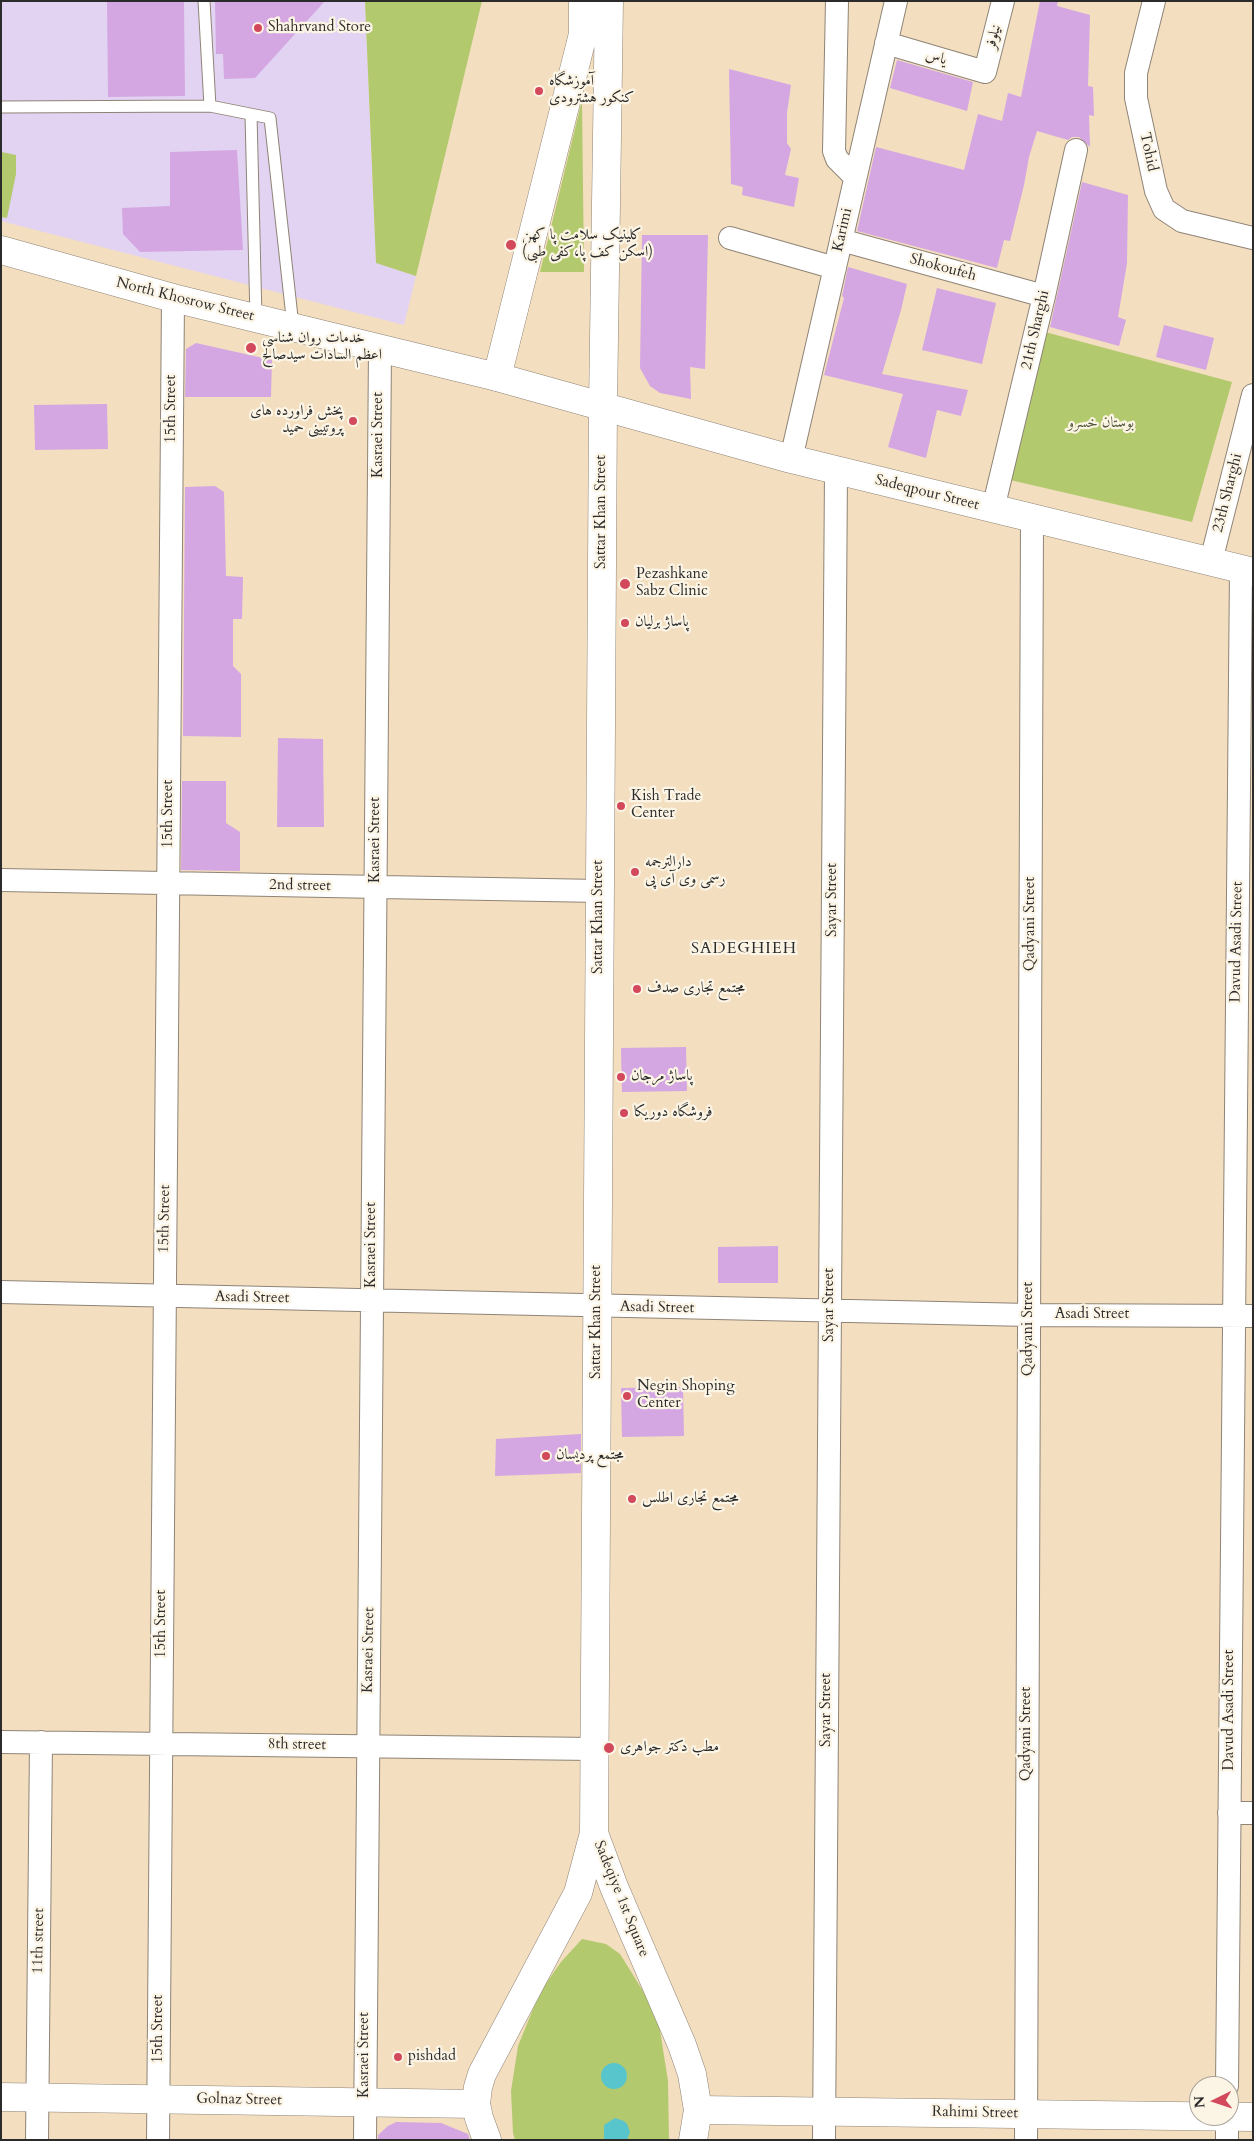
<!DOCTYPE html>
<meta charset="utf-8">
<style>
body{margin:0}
#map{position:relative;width:1254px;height:2141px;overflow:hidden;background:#f3dec0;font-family:Cardo,serif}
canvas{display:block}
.frame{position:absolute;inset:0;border:2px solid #2b2b2b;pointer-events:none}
.north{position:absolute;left:1189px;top:2076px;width:50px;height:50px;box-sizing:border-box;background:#fcf5e5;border:1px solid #a8a49b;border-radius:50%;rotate:266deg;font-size:14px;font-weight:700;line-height:20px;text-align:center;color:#2b2b2b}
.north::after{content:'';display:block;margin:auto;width:18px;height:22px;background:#d1495b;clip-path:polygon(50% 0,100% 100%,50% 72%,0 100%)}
</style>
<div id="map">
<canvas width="1254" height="2141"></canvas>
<div class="frame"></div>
<div class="north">N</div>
</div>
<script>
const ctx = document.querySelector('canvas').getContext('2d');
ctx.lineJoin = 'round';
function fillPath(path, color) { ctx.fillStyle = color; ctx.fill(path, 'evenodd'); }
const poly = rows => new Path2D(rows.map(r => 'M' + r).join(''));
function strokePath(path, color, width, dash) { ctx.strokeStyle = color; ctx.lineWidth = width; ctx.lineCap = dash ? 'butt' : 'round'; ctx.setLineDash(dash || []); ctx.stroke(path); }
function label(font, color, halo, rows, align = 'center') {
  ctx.font = font + ' Cardo,Amiri,serif'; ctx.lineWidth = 4.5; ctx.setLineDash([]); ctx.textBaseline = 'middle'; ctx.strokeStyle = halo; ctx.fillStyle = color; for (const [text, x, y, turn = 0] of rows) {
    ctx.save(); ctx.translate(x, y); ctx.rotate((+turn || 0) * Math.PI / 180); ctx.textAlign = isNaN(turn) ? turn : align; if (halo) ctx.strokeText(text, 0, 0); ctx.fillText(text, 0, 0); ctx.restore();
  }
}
fillPath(poly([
 [1,1,365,1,376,262,416,276,404,325,1,221]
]), '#e3d3f2');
fillPath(poly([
 [365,1,482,1,416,276,376,263],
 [582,100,584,272,540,272],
 [1,148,2,152,16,155,16,174,7,218,1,217],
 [1045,332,1232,382,1192,522,1010,480],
 [582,1939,606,1944,620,1954,648,1999,659,2024,668,2081,669,2140,515,2140,513,2133,511,2091,518,2046,540,1992,561,1962]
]), '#b3c96d');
fillPath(poly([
 '601 2076a13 13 0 1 1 26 0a13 13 0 1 1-26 0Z',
 [615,2118,624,2121,627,2124,630,2132,627,2140,605,2140,604,2138,604,2125]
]), '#58c5cc');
fillPath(poly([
 [107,1,184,1,185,96,108,97],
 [215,1,325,1,255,78,224,79,223,54,216,54],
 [1040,1,1058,1,1057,6,1090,15,1088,86,1093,87,1094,116,1089,115,1090,147,1079,137,1072,137,1068,140,1037,131,1029,157,1024,185,1010,241,1004,240,997,268,857,231,876,147,964,170,978,114,1002,121,1008,93,1021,97],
 [897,60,973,82,967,111,890,88],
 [729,69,791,85,787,113,787,143,791,149,785,175,799,178,794,207,742,195,743,187,731,184],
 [237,150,243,250,140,252,123,234,122,208,170,206,170,152],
 [1082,182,1128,195,1127,263,1118,317,1126,320,1119,346,1050,327],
 [642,235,708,235,705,369,690,367,691,399,660,393,650,386,640,368],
 [848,267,907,284,901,310,882,374,968,390,961,416,937,410,926,458,888,447,903,394,824,375,844,298,842,296],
 [937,288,996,303,982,364,922,350],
 [1164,325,1214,338,1206,370,1156,357],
 [196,343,272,360,271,397,185,397,186,349],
 [107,404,108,449,35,450,34,405],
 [215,486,224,492,226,576,243,577,242,619,233,619,233,666,241,674,241,737,183,736,185,487],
 [278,738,323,739,324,827,277,827],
 [182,781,226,781,226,823,240,832,240,871,181,870],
 [686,1047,687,1091,622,1092,621,1048],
 [778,1246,778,1283,718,1283,718,1247],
 [683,1387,684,1436,622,1437,621,1388],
 [581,1434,581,1473,495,1476,496,1439],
 [396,2122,441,2123,468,2134,470,2140,378,2140,378,2135,388,2126]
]), '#d4a7e2');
const lane = poly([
 [210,106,270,118,293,326],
 [1,107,210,106,204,1],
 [251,115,256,318]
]);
const street = poly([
 [837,1,834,151,837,159,855,177],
 [1154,1,1136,73,1136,98,1156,191,1164,209,1182,221,1253,238],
 [886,43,985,72,1003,1],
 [730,238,835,268],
 [841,240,1044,296],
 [791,459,896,1],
 [993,509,1044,296,1076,150],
 [1211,561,1253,395],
 [1,880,599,891],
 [1,1292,1029,1315,1253,1316],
 [1,1742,594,1749],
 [1229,1813,1253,1813],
 [1227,2086,1241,569],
 [37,2140,41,1742],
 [158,2140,173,298],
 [365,2140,380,350],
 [824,2140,836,471],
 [1026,2140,1032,519],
 [1227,2140,1227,2116]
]);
const secondary = poly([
 [1,250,173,298,497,377,791,459,1253,572],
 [1,2097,476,2104],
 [698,2110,1253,2117]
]);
const primary = poly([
 [497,377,583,34,583,1],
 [594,1833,614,1887,682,2045,692,2074,698,2110,693,2140],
 [487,2140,479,2118,476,2104,478,2087,482,2074,578,1893,594,1833,603,406,609,1]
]);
strokePath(lane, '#8f8476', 13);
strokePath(street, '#8f8476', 24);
strokePath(secondary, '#8f8476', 29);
strokePath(primary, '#8f8476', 29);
strokePath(lane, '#fff', 11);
strokePath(street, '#fff', 22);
strokePath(secondary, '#fff', 28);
strokePath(primary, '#fff', 28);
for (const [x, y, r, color] of [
 [258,28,5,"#d1495b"],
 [539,91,5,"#d1495b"],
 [511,245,6,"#d1495b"],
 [251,348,6,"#d1495b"],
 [353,421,5,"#d1495b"],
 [625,584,6,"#d1495b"],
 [625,623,5,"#d1495b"],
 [621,806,5,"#d1495b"],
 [635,872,5,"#d1495b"],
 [637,989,5,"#d1495b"],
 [621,1077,5,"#d1495b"],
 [624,1113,5,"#d1495b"],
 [627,1396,5,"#d1495b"],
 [546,1456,5,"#d1495b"],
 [632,1499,5,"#d1495b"],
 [609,1748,6,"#d1495b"],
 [398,2057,5,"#d1495b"]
]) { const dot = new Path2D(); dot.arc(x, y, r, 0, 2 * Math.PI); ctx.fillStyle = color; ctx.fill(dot); strokePath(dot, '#fcf5e5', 2); }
label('15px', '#2b2b2b', '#fcf5e5', [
 ["Shahrvand Store",268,28],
 ["آموزشگاه",549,82],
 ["کنکور هشترودی",549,99],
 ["کلینیک سلامت پا کهن",522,236],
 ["(اسکن کف پا،کفی طبی)",522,253],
 ["خدمات روان شناسی",262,339],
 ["اعظم السادات سیدصالح",262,356],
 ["پخش فراورده های",343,412,"right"],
 ["پروتیینی حمید",343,429,"right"],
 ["Pezashkane",636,575],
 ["Sabz Clinic",636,592],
 ["پاساژ برلیان",635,623],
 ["Kish Trade",631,797],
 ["Center",631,814],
 ["دارالترجمه",645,863],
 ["رسمی وی آی پی",645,880],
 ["مجتمع تجاری صدف",647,989],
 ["پاساژ مرجان",631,1077],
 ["فروشگاه دوریکا",634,1113],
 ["Negin Shoping",637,1387],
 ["Center",637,1404],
 ["مجتمع پردیسان",556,1456],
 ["مجتمع تجاری اطلس",642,1499],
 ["مطب دکتر جواهری",620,1748],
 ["pishdad",408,2057]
], 'left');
label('15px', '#2b2b2b', '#fcf5e5', [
 ["نیلوفر",994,37,-76],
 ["یاس",936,58,16],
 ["Tohid",1148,152,78],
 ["Karimi",843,230,-77],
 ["Shokoufeh",943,268,15],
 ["North Khosrow Street",185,300,14],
 ["21th Sharghi",1036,330,-77],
 ["15th Street",172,409,-90],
 ["Kasraei Street",379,435,-90],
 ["Sadeqpour Street",927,493,14],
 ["23th Sharghi",1228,493,-76],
 ["Sattar Khan Street",602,512,-90],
 ["15th Street",169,814,-90],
 ["Kasraei Street",376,840,-90],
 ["2nd street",300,886,1],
 ["Sayar Street",833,900,-90],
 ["Sattar Khan Street",599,917,-90],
 ["Qadyani Street",1031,924,-90],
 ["Davud Asadi Street",1237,942,-89],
 ["15th Street",165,1219,-89],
 ["Kasraei Street",372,1245,-90],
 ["Asadi Street",252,1298,1],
 ["Sayar Street",830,1305,-90],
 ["Asadi Street",657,1308,1],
 ["Asadi Street",1092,1315],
 ["Sattar Khan Street",597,1322,-90],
 ["Qadyani Street",1029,1329,-90],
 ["15th Street",162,1624,-90],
 ["Kasraei Street",369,1650,-89],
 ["Sayar Street",827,1710,-90],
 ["Davud Asadi Street",1230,1710,-90],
 ["Qadyani Street",1027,1734,-90],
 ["8th street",297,1745,1],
 ["Sadeqiye 1st Square",621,1899,68],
 ["11th street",39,1941,-89],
 ["15th Street",159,2029,-90],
 ["Kasraei Street",365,2055,-90],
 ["Golnaz Street",239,2100,1],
 ["Rahimi Street",975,2113,1]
]);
label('15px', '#545a3f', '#fcf5e5', [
 ["بوستان خسرو",1101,424]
]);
ctx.letterSpacing = '1px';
label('16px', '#2b2b2b', '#fcf5e5', [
 ["SADEGHIEH",744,949]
]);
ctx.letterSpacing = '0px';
</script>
